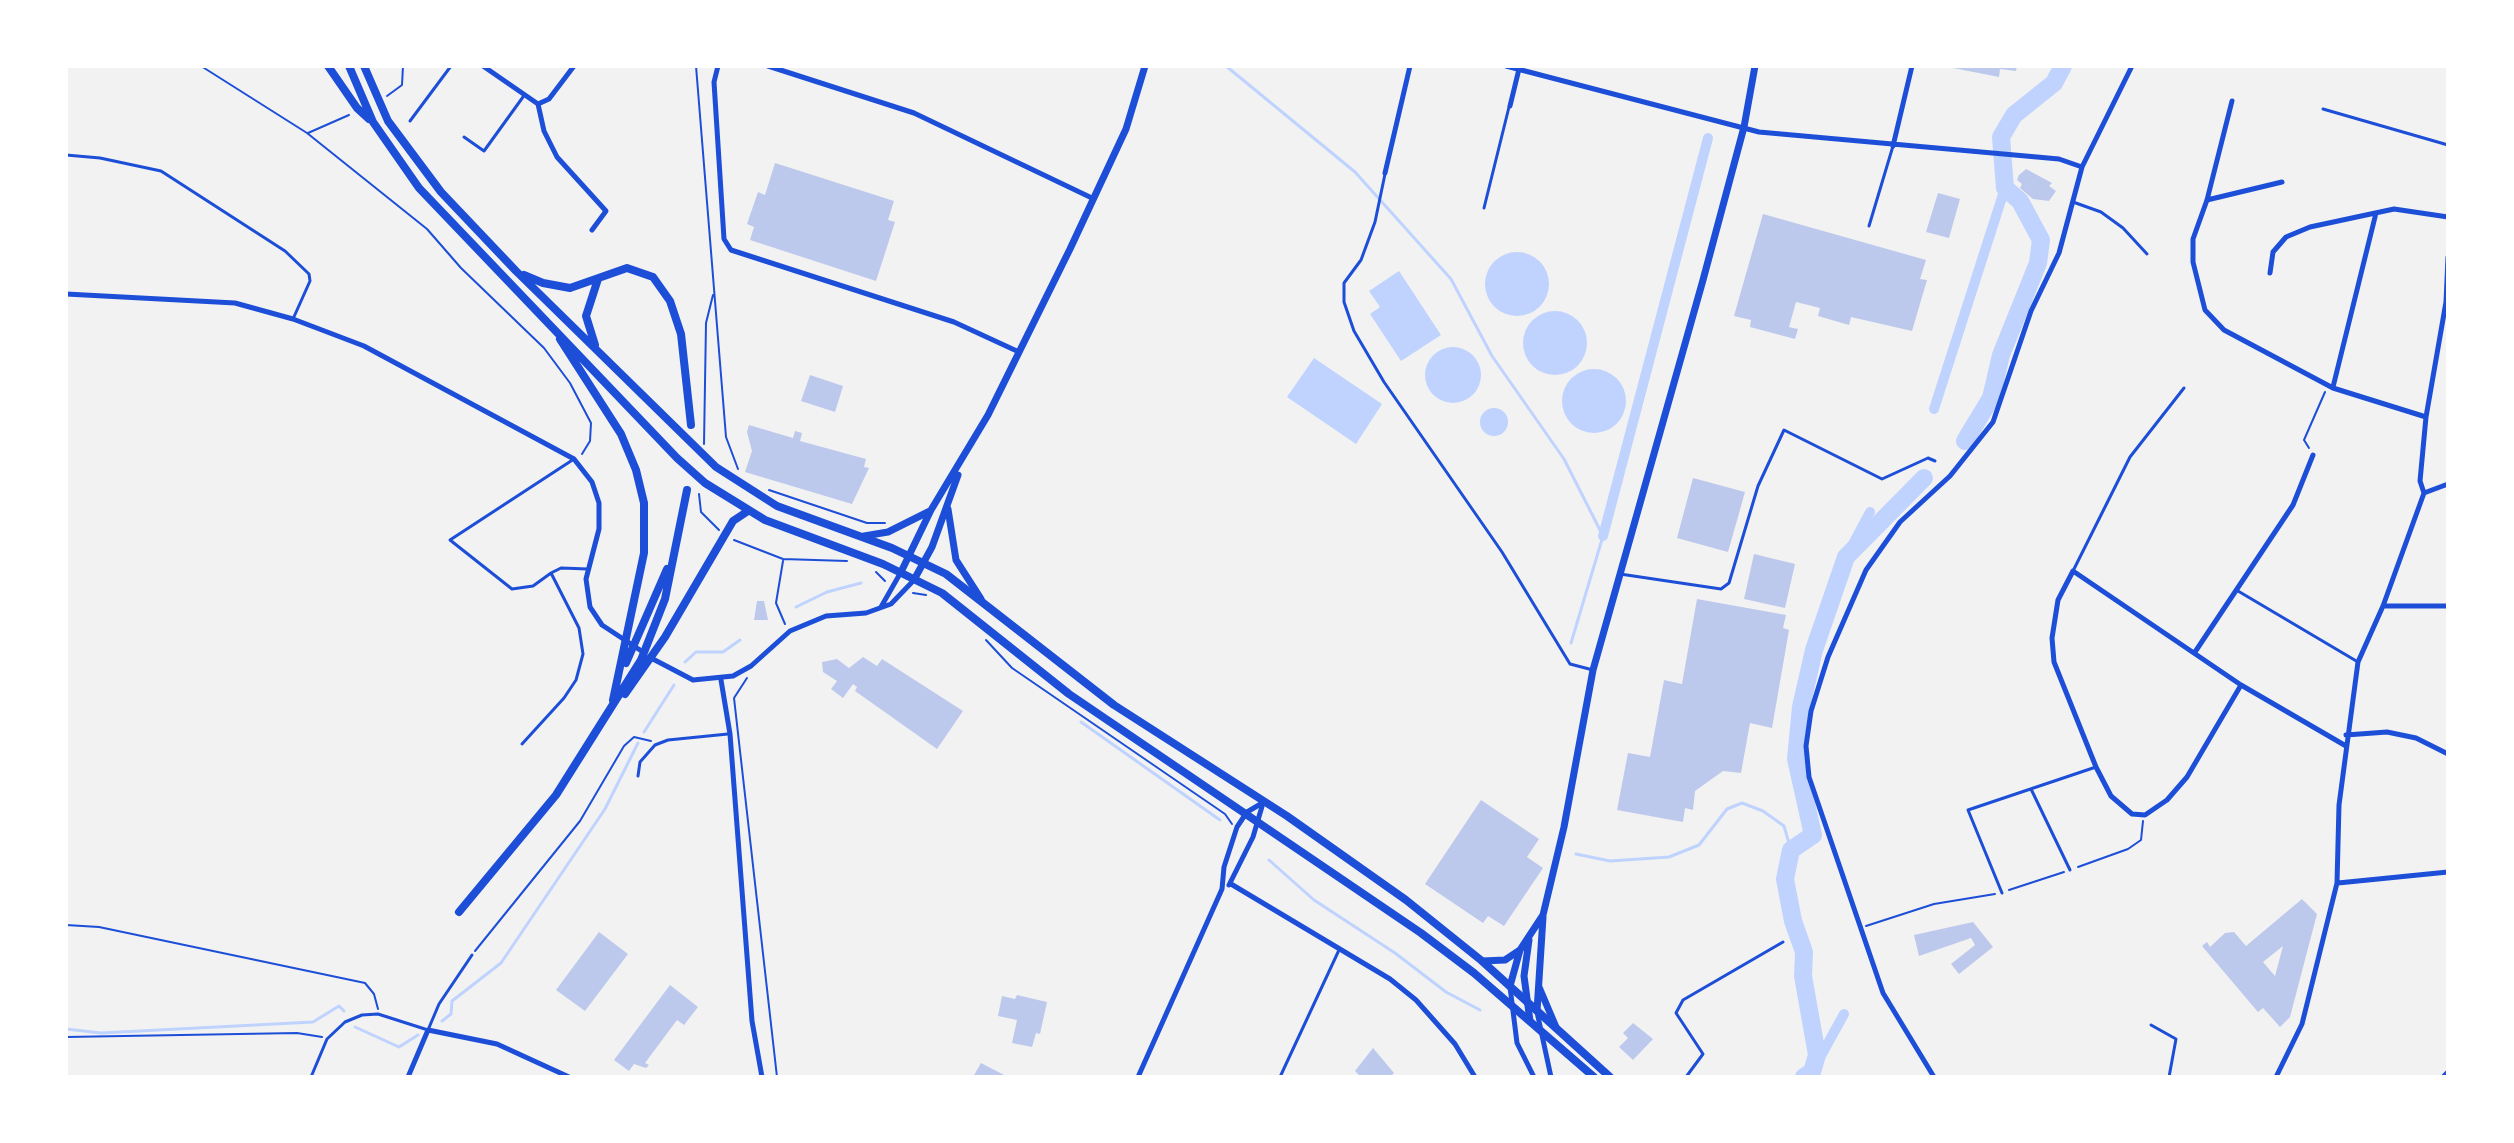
<!DOCTYPE html>
<style>
body{margin:0}
#map{position:relative;width:2514px;height:1143px;overflow:hidden;background:#f2f2f2;font-family:"Titillium Web",sans-serif}
canvas{display:block}
.frame{position:absolute;inset:0;border:68px solid #fff;pointer-events:none}
</style>
<div id="map">
<canvas width="2514" height="1143"></canvas>
<div class="frame"></div>
</div>
<script>
const ctx = document.querySelector('canvas').getContext('2d');
ctx.lineJoin = 'round';
function fillPath(path, color) { ctx.fillStyle = color; ctx.fill(path, 'evenodd'); }
const poly = rows => new Path2D(rows.map(r => 'M' + r).join(''));
function strokePath(path, color, width, dash) { ctx.strokeStyle = color; ctx.lineWidth = width; ctx.lineCap = dash ? 'butt' : 'round'; ctx.setLineDash(dash || []); ctx.stroke(path); }
fillPath(poly([
 '1485 284a32 32 0 1 1 64 0a32 32 0 1 1-64 0Z',
 [1399,271,1441,335,1401,361,1370,314,1380,307,1369,291],
 '1523 343a32 32 0 1 1 64 0a32 32 0 1 1-64 0Z',
 '1425 375a28 28 0 1 1 56 0a28 28 0 1 1-56 0Z',
 [1314,358,1382,404,1356,444,1287,397],
 '1562 401a32 32 0 1 1 64 0a32 32 0 1 1-64 0Z',
 '1480 422a14 14 0 1 1 28 0a14 14 0 1 1-28 0Z'
]), '#bfd3fe');
strokePath(poly([
 [1226,66,1355,172,1451,279,1492,356,1564,459,1603,536,1571,643],
 [796,607,827,592,861,583],
 [685,662,696,652,723,652,740,640],
 [1081,722,1220,820],
 [644,732,674,685],
 [1576,854,1610,861,1669,857,1699,845,1727,809,1742,803,1763,811,1784,826,1791,850],
 [1269,860,1314,900,1395,953,1446,992,1480,1010],
 [442,1021,451,1014,452,1001,501,963,605,809,638,743],
 [355,1027,399,1047,418,1035],
 [66,1029,101,1033,313,1022,339,1006,344,1011]
]), '#bfd3fe', 3);
strokePath(poly([
 [1934,409,2005,188],
 [1603,536,1708,138],
 [1846,557,1870,512],
 [1812,1072,1844,1014]
]), '#bfd3fe', 10);
strokePath(poly([
 [1965,441,1991,398,2001,355,2038,263,2041,240,2020,201,2005,188,2001,137,2014,115,2054,83,2063,66],
 [1804,1077,1812,1072,1817,1055,1803,976,1804,952,1793,921,1785,879,1791,850,1813,835,1796,759,1801,707,1814,650,1846,557,1924,478]
]), '#bfd3fe', 18);
fillPath(poly([
 [1943,66,2017,66,2016,71,2000,69,1999,77],
 [775,163,894,201,888,220,895,222,876,281,750,240,754,227,747,224,758,192,765,195],
 [2026,169,2052,183,2049,186,2056,191,2049,201,2033,199,2020,188,2022,184,2017,180,2019,175],
 [1938,193,1960,199,1949,238,1926,232],
 [1763,214,1926,260,1920,279,1927,280,1912,331,1851,317,1849,325,1818,316,1820,308,1796,302,1789,327,1798,329,1795,339,1750,327,1751,320,1734,316],
 [810,375,843,386,835,412,801,401],
 [749,425,793,438,795,431,802,433,800,441,866,459,864,467,869,468,852,504,745,472,752,451,747,432],
 [1693,478,1745,492,1728,552,1677,538],
 [1754,554,1795,564,1785,608,1744,599],
 [1697,599,1786,615,1783,628,1789,630,1772,728,1750,723,1741,773,1723,771,1695,791,1693,810,1685,808,1683,822,1617,810,1628,753,1650,757,1664,680,1682,684],
 [757,601,764,601,768,620,754,620],
 [863,657,877,666,882,659,963,711,937,749,855,691,857,687,853,684,843,698,831,689,837,681,823,672,822,662,837,659,849,668],
 [1481,800,1539,839,1527,857,1543,868,1504,926,1488,916,1483,923,1425,884],
 [2302,899,2317,914,2290,1017,2280,1027,2263,1008,2258,1012,2202,946,2207,942,2210,947,2225,933,2234,932,2246,946],
 [2283,946,2275,976,2263,962],
 [1973,922,1993,947,1959,974,1951,964,1975,945,1971,938,1919,956,1914,935],
 [599,932,628,954,585,1011,556,990],
 [670,985,698,1007,684,1025,677,1020,645,1063,649,1065,646,1068,634,1064,629,1071,614,1060],
 [1017,995,1047,1002,1040,1034,1036,1033,1032,1047,1012,1043,1017,1020,998,1016,1002,996,1015,999],
 [1633,1023,1653,1039,1633,1060,1619,1047,1628,1038,1623,1033],
 [1373,1048,1394,1073,1390,1077,1361,1077,1355,1071],
 [981,1063,1008,1077,973,1077]
]), '#bdc9ec');
strokePath(poly([
 [201,66,307,133,427,229,461,268,544,348,570,383,591,423,590,441,582,454],
 [696,66,726,437,738,469],
 [387,96,402,85,403,66],
 [308,133,349,115],
 [704,444,706,323,713,295],
 [2309,448,2304,440,2325,392],
 [769,490,867,523,885,523],
 [699,494,701,512,719,530],
 [734,540,783,559,847,561],
 [783,561,776,603,785,624],
 [876,572,885,581],
 [913,593,926,595],
 [986,640,1012,668,1225,814,1232,824],
 [747,678,734,698,777,1077],
 [2078,867,2128,849,2141,840,2143,821],
 [2009,890,2064,872],
 [66,925,99,927,365,983,374,994,378,1009],
 [1866,926,1934,904,1995,894],
 [475,951,580,821,624,746,634,737,651,741],
 [66,1037,297,1033,322,1037]
]), '#1d4ed8', 2);
strokePath(poly([
 [2323,109,2448,145],
 [410,121,451,66],
 [464,137,484,151,523,97],
 [66,155,100,158,161,171,285,251,309,274,310,281,293,319],
 [1385,174,1375,222,1361,260,1344,283,1344,302,1354,331,1384,382,1502,552,1570,664,1593,670],
 [2073,202,2101,212,2123,228,2147,254],
 [1484,208,1509,107],
 [1869,226,1893,146],
 [2073,571,2130,457,2184,388],
 [551,573,533,586,512,589,450,540,574,459],
 [1620,574,1721,589,1729,583,1758,486,1784,430,1882,479,1928,458,1935,461],
 [2238,591,2358,662],
 [522,744,564,698,576,680,583,654,579,628,551,573,561,568,588,569],
 [638,776,640,762,655,745,668,740,728,734],
 [2031,789,2070,870],
 [2002,893,1968,810,2096,767],
 [2151,1025,2176,1039,2169,1077],
 [311,1077,327,1039,345,1022,362,1015,378,1014,428,1030,439,1004,472,955],
 [1280,1077,1339,950],
 [1686,1077,1703,1054,1676,1013,1683,1000,1783,942]
]), '#1d4ed8', 3);
strokePath(poly([
 [483,66,538,104,549,99,574,66],
 [718,66,714,82,724,239,731,250,954,322,1019,352],
 [768,66,914,113,1094,199],
 [1506,66,1759,132,2059,159,2082,167],
 [2232,101,2207,200,2193,239,2193,262,2205,310,2224,330,2333,388,2426,417],
 [538,104,544,131,557,157,606,211,592,230],
 [1510,106,1519,69],
 [1893,146,1912,66],
 [1385,173,1410,66],
 [2207,200,2282,182],
 [2270,273,2273,252,2286,237,2310,227,2394,209,2448,217],
 [66,294,235,303,293,319,364,346,574,459,592,482,599,503,599,529,586,579,590,607,602,625,643,652],
 [2333,387,2376,213],
 [2424,493,2448,484],
 [2383,606,2448,606],
 [881,607,901,572],
 [2195,652,2293,505,2313,455],
 [651,658,693,680,733,676,751,666,790,631,826,616,866,613,891,604,915,579],
 [721,680,730,734,752,1021,762,1077],
 [2241,685,2187,777,2167,800,2145,815,2132,814,2111,796,2096,767,2054,662,2052,638,2058,600,2073,571,2241,685,2346,746],
 [2346,735,2387,732,2416,738,2448,754],
 [2338,883,2448,872],
 [1231,884,1390,979,1416,1000,1455,1044,1475,1077],
 [1229,885,1253,837,1263,803],
 [1510,987,1517,1043,1534,1077],
 [1537,1012,1551,1077],
 [408,1077,428,1030,497,1044,569,1077],
 [1138,1077,1222,889,1224,867,1237,827,1247,812,1264,802],
 [1934,1077,1883,993,1809,777,1806,746,1811,711,1828,657,1866,570,1900,522,1950,476,1993,422,2031,311,2059,253,2082,167,2132,66],
 [2276,1077,2302,1024,2337,883,2339,805,2358,662,2383,606,2424,493,2420,481,2426,417,2446,302,2448,257],
 [2443,1077,2448,1072]
]), '#1d4ed8', 5);
strokePath(poly([
 [948,509,956,560,981,599],
 [864,536,888,532,930,511],
 [901,572,931,510,988,415,1070,249,1126,129,1145,66],
 [915,578,932,547,958,475],
 [1529,940,1524,976,1530,1021],
 [1482,961,1505,960,1520,950],
 [1510,986,1520,950,1543,915,1564,827,1593,670,1703,280,1744,127,1755,66],
 [1539,987,1556,1027],
 [1537,1011,1543,917]
]), '#1d4ed8', 7);
strokePath(poly([
 [328,66,357,108,369,119],
 [349,66,373,122,419,188,677,458,705,483,765,520,883,564,942,593,1069,694,1421,933,1474,973,1594,1077],
 [364,66,388,121,441,192,516,271,716,467,777,506,892,548,946,574,1114,705,1287,816,1406,900,1482,961,1610,1077],
 [524,275,543,283,570,288,627,268,653,277,670,301,681,334,691,425],
 [560,339,621,434,636,470,644,503,644,553,613,700],
 [595,345,586,316,598,279],
 [626,663,667,569],
 [625,694,665,637,733,521,748,511],
 [459,912,556,795,641,660,665,599,687,490]
]), '#1d4ed8', 8);
</script>
